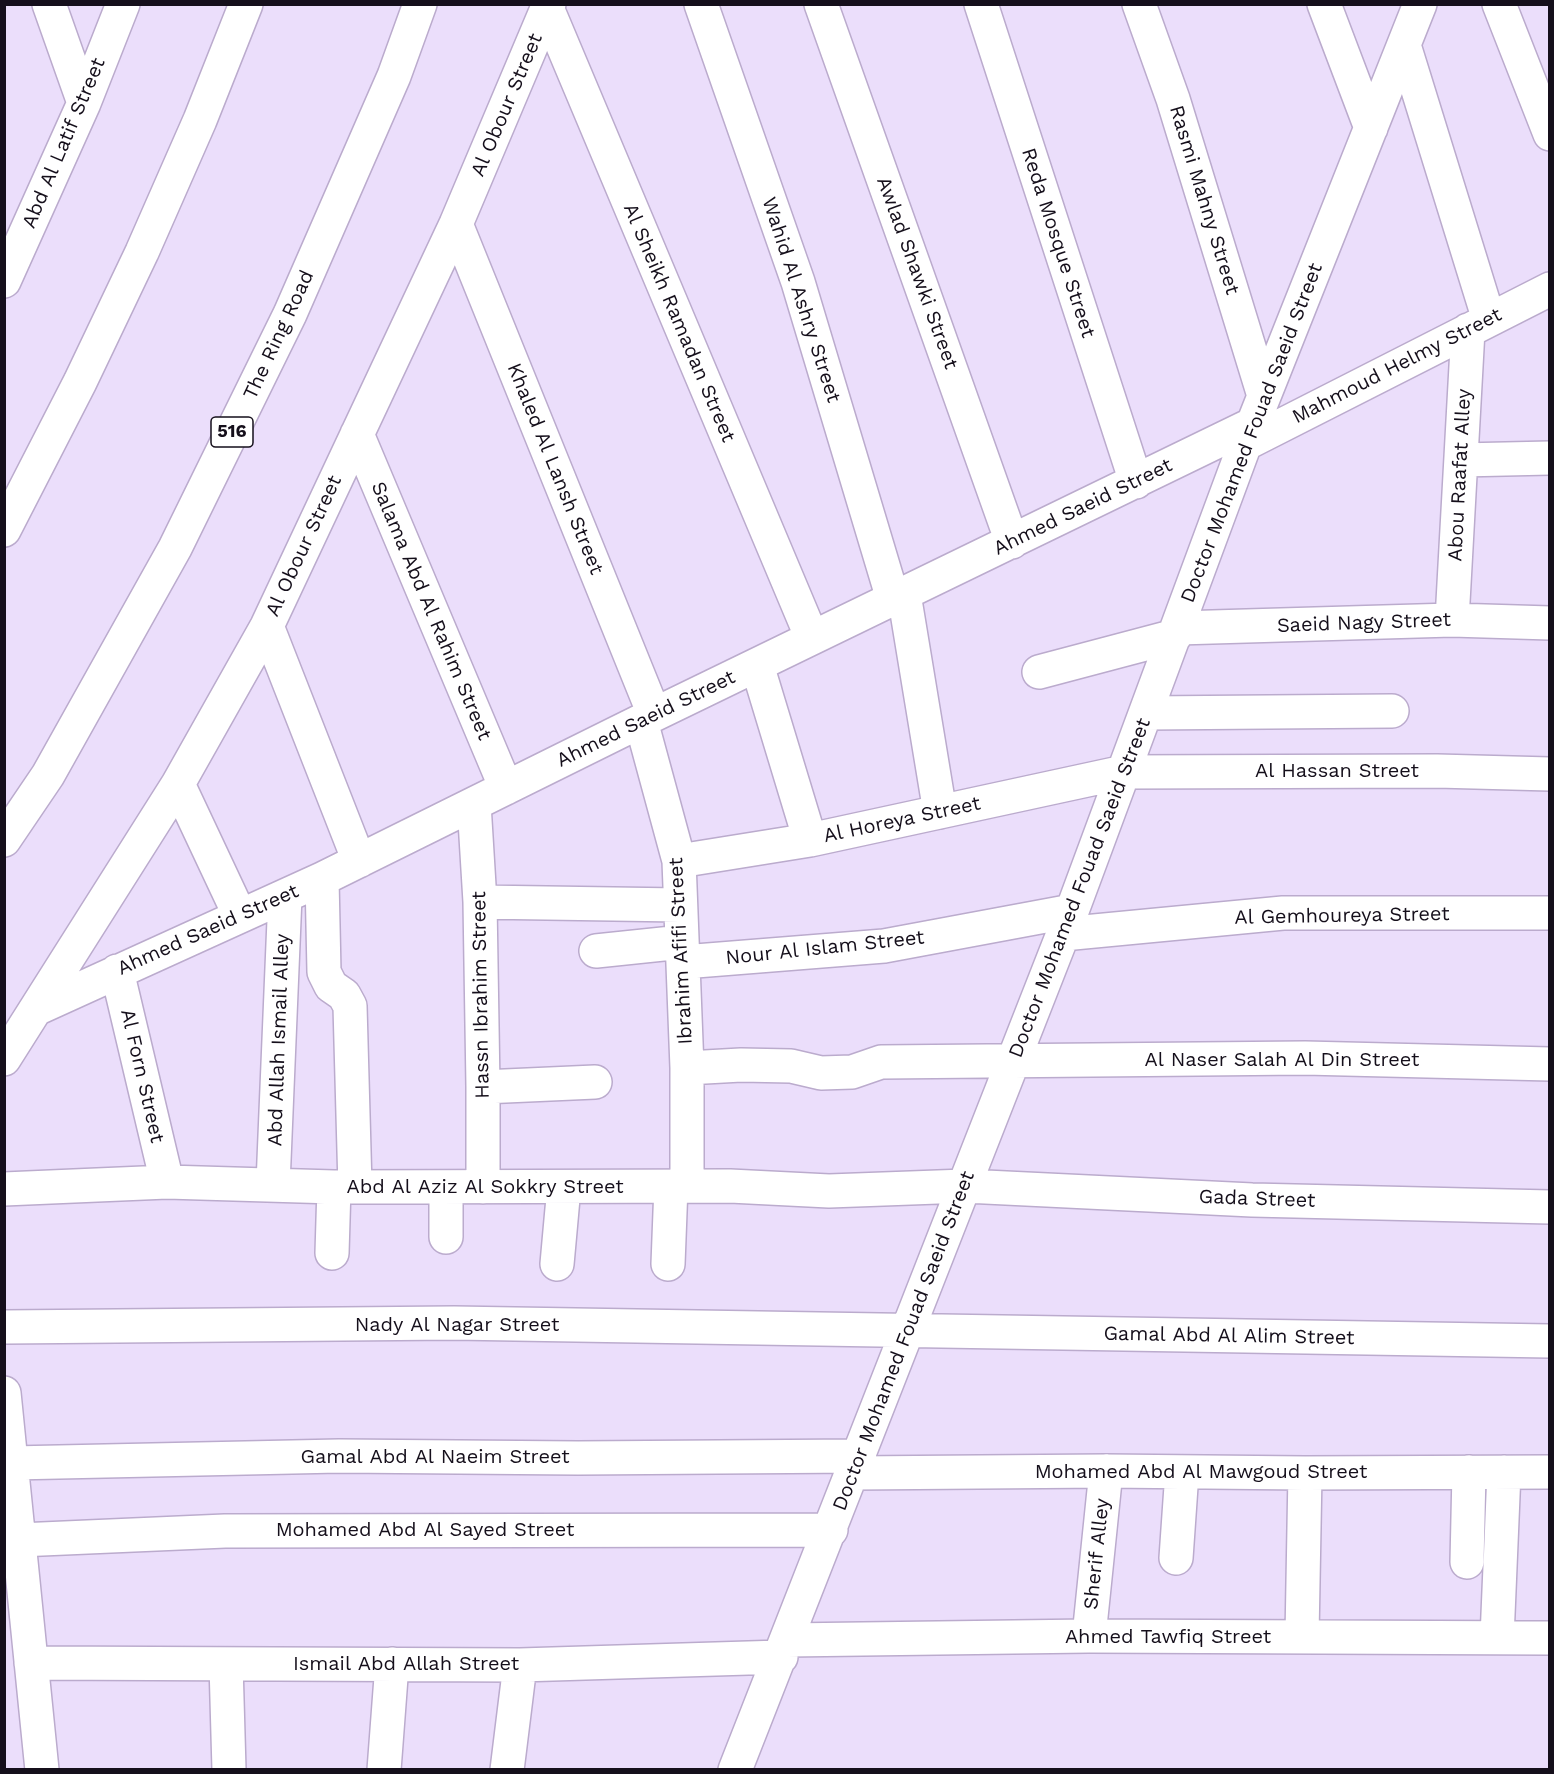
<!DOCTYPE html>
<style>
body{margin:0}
#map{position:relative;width:1554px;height:1774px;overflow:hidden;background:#ebdefb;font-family:"Work Sans",sans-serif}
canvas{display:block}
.frame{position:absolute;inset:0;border:6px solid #150f1b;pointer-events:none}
</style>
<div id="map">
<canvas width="1554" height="1774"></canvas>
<div class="frame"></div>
</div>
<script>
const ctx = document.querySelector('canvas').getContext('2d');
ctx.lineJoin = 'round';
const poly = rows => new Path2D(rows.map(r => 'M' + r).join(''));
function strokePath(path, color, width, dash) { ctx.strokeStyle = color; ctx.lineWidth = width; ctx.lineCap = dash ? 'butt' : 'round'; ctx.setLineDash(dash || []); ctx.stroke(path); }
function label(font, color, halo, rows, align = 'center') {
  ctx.font = font + ' "Work Sans",sans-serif'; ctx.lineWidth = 4.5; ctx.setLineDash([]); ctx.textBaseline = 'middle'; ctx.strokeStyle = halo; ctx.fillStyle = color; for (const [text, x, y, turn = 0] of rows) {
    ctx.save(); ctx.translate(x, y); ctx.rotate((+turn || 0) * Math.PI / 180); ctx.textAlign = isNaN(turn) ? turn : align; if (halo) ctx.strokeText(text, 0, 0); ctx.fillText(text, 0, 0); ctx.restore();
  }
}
const minor = poly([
 [49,4,84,103],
 [701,4,798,282,893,599],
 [821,4,1012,542],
 [981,4,1136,482],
 [1139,4,1173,99,1264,396],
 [1324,4,1371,128],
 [1499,4,1550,134],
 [547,8,812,638],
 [1404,45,1489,320],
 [456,224,654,714],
 [4,281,84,103,123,4],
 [357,434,506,788],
 [1245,444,1550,289],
 [1461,460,1550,458],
 [904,594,940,812],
 [1452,620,1468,330],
 [267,626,359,861],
 [1178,628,1452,620,1550,623],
 [757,665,810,840],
 [1039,672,1175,636],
 [1146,713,1392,711],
 [641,721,679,861,687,1068,687,1186],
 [178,784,240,916],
 [474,804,480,902,483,1087,483,1187],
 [679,861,810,840,1124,772,1437,771,1550,774],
 [322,879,324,972,331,986,344,995,350,1006,355,1187],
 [480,902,680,905],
 [1063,934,1283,913,1550,913],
 [596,951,682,942],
 [683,962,884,946,1072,911],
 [117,971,167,1182],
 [36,1009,322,879,641,721,1253,424],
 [4,1059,178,784,267,626,456,224,549,4],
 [687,1068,741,1065,791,1066,821,1073,852,1072,881,1062,1305,1058,1550,1064],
 [483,1087,595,1082],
 [273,1184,285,896],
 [4,1189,167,1182,334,1187,730,1186,829,1191,965,1186,1252,1200,1550,1207],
 [446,1237,446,1187],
 [332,1253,334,1187],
 [557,1264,564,1187],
 [668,1264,671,1186],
 [4,1327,454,1323,1550,1341],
 [4,1393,42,1770],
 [12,1463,339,1456,578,1458,859,1456],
 [853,1473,1106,1471,1305,1473,1550,1472],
 [19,1540,225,1531,831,1530],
 [1176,1558,1182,1472],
 [1467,1562,1469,1472],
 [1089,1636,1106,1471],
 [1302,1636,1305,1473],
 [1497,1638,1504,1472],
 [787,1640,1089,1636,1550,1638],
 [31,1663,520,1665,781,1657],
 [226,1664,229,1770],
 [384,1770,392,1664],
 [507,1770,520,1665],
 [735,1770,1072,911,1245,444,1420,4]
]);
const highway = poly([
 [4,530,80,382,142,252,200,120,246,4],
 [4,840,48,775,175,548,290,314,394,76,420,4]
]);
strokePath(minor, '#bbabcd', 36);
strokePath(highway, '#bbabcd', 36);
strokePath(minor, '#fff', 33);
strokePath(highway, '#fff', 33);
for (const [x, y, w] of [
 [232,432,42]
]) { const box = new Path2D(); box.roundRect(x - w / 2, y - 15, w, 30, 4.5); ctx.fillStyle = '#fff'; ctx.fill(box); strokePath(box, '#150f1b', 1.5); }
label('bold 18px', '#150f1b', null, [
 ["516",232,432]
]);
label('20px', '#150f1b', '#fff', [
 ["Al Obour Street",507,105,-67],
 ["Abd Al Latif Street",64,143,-67],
 ["Rasmi Mahny Street",1204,200,73],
 ["Reda Mosque Street",1058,243,72],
 ["Awlad Shawki Street",917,273,70],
 ["Wahid Al Ashry Street",801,300,72],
 ["Al Sheikh Ramadan Street",679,323,67],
 ["The Ring Road",279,335,-65],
 ["Mahmoud Helmy Street",1397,366,-27],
 ["Doctor Mohamed Fouad Saeid Street",1252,433,-69],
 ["Khaled Al Lansh Street",555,469,68],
 ["Abou Raafat Alley",1460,475,-87],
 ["Ahmed Saeid Street",1083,507,-26],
 ["Al Obour Street",304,546,-65],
 ["Salama Abd Al Rahim Street",431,611,67],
 ["Saeid Nagy Street",1364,623,-2],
 ["Ahmed Saeid Street",646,719,-26],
 ["Al Hassan Street",1337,771],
 ["Al Horeya Street",902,820,-12],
 ["Doctor Mohamed Fouad Saeid Street",1080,888,-69],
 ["Al Gemhoureya Street",1342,916,-1],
 ["Ahmed Saeid Street",208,930,-24],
 ["Nour Al Islam Street",825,948,-6],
 ["Ibrahim Afifi Street",681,951,-93],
 ["Hassn Ibrahim Street",481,995,-91],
 ["Abd Allah Ismail Alley",279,1040,-88],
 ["Al Naser Salah Al Din Street",1282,1060],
 ["Al Forn Street",142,1076,77],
 ["Abd Al Aziz Al Sokkry Street",485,1187],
 ["Gada Street",1257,1199,2],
 ["Nady Al Nagar Street",457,1325],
 ["Gamal Abd Al Alim Street",1229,1336,1],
 ["Doctor Mohamed Fouad Saeid Street",904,1341,-69],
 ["Gamal Abd Al Naeim Street",435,1457],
 ["Mohamed Abd Al Mawgoud Street",1201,1472],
 ["Mohamed Abd Al Sayed Street",425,1530],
 ["Sherif Alley",1097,1554,-84],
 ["Ahmed Tawfiq Street",1168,1637],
 ["Ismail Abd Allah Street",406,1664]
]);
</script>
